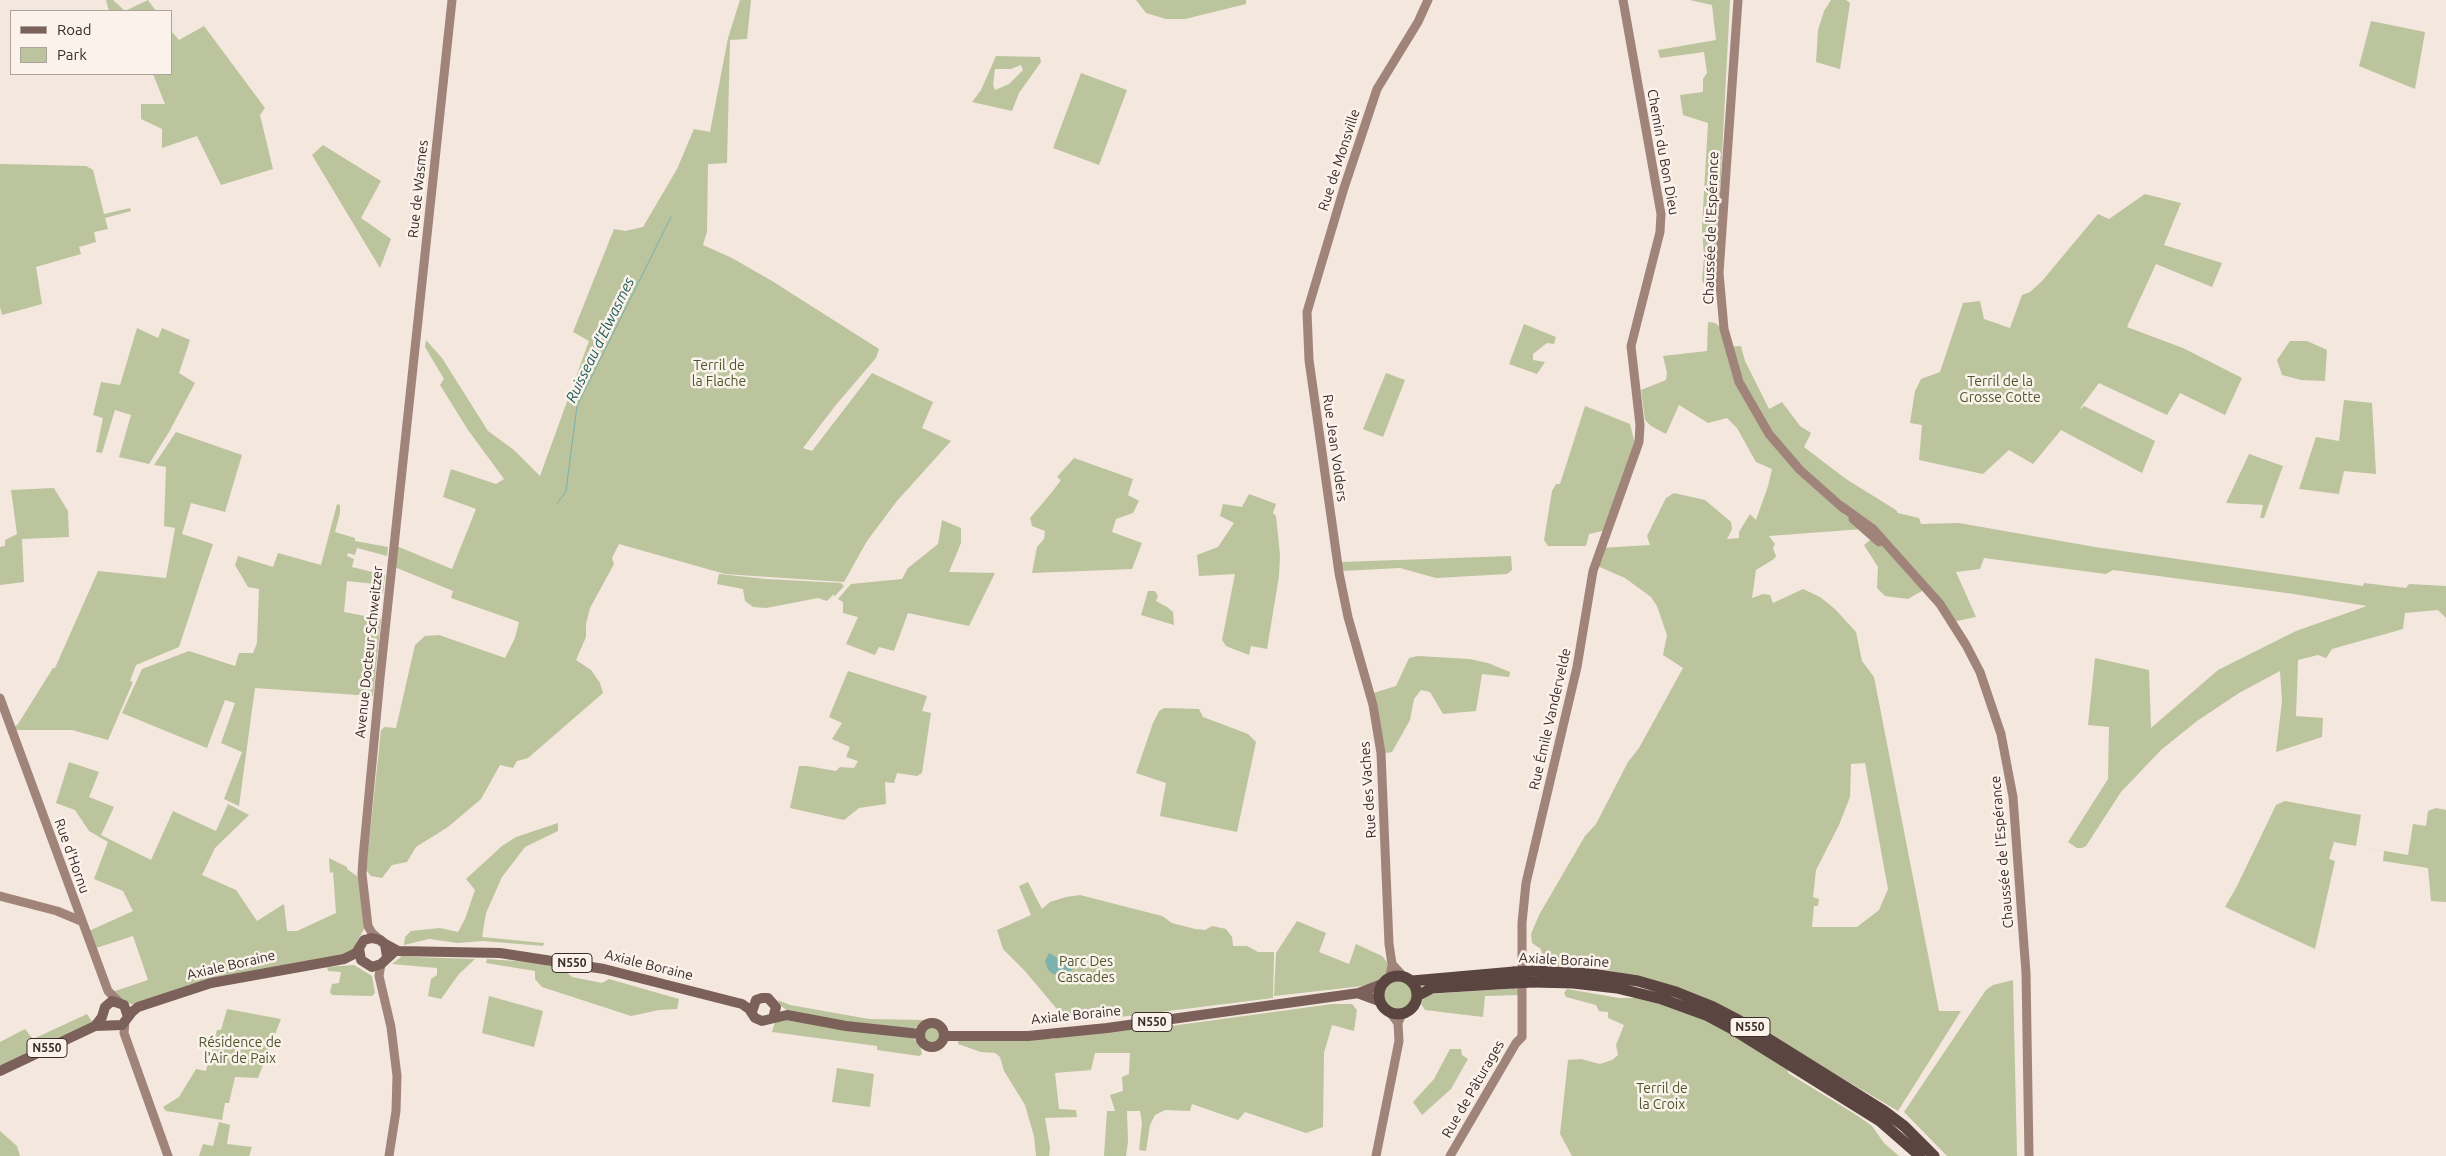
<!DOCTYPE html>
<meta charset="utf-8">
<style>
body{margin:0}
#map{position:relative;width:2446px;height:1156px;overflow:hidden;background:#f4e7de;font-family:Ubuntu,sans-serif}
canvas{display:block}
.legend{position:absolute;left:10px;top:10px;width:162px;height:65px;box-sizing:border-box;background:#fbf2eb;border:1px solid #ada39d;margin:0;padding:6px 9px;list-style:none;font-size:15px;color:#392c29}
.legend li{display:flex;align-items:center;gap:10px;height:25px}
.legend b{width:25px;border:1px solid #ada39d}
</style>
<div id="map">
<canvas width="2446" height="1156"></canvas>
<ul class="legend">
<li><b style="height:6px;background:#7c615a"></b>Road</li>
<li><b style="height:14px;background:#bbc49d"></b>Park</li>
</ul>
</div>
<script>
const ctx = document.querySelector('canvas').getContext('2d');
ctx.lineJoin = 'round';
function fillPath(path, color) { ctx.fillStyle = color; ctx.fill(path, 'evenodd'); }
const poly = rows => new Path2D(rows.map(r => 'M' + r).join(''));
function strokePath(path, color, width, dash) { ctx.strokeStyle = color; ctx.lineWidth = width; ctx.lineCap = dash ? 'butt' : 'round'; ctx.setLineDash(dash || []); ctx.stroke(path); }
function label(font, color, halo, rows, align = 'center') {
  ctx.font = font + ' Ubuntu,sans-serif'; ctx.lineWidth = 5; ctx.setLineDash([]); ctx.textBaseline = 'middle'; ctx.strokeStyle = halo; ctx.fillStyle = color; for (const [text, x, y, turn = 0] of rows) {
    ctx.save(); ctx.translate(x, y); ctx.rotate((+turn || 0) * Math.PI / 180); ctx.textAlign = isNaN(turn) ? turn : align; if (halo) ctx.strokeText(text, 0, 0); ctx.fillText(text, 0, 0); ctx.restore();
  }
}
fillPath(poly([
 [106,0,113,0,125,11,148,0,156,11,109,11],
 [740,0,751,0,747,39,730,40,727,163,708,164,707,232,703,245,732,258,772,281,879,349,876,358,835,406,803,448,812,451,872,373,933,402,922,428,951,441,897,501,867,541,844,582,725,574,619,544,612,558,614,564,590,608,586,624,586,637,576,660,591,670,600,683,603,693,528,758,517,761,513,768,500,765,481,799,448,827,416,847,407,862,392,865,382,878,371,876,366,870,381,730,385,727,396,728,415,645,425,636,439,635,505,658,515,638,519,622,451,598,453,591,392,566,394,545,452,569,476,509,443,497,451,469,496,484,504,479,468,430,440,385,444,379,425,347,426,340,442,358,488,431,514,450,540,476,589,341,573,332,614,229,625,231,643,227,677,169,694,129,710,132,728,38],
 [1136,0,1246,0,1246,4,1185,19,1166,19,1146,13],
 [1690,0,1730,0,1715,292,1709,294,1702,280,1704,258,1702,227,1708,123,1683,115,1680,95,1703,92,1703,79,1707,73,1704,52,1660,58,1658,50,1716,40,1712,5],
 [1831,0,1846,0,1850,3,1840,69,1816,62,1818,30,1824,11],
 [2371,21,2425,32,2415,89,2359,66],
 [204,26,265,108,260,115,273,169,221,185,197,136,162,148,162,129,141,119,141,104,165,104,153,74,171,74,171,31,179,40],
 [996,56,1040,57,1041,62,1019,93,1012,111,972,102,981,90],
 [1021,65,1023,70,1009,84,995,90,993,85,995,69,1011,69],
 [1081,73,1127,90,1099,165,1053,148],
 [323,145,381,181,361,218,391,239,380,268,312,155],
 [0,164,86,166,93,170,104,214,130,208,131,211,105,218,108,229,94,232,96,242,79,247,81,254,36,267,42,304,2,315,0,307],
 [2145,194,2181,203,2164,245,2222,263,2212,287,2156,264,2127,327,2183,348,2242,378,2225,415,2180,393,2167,415,2099,383,2079,410,2084,406,2155,441,2142,473,2061,430,2033,464,2009,450,1983,474,1919,460,1922,425,1910,423,1915,391,1921,379,1940,372,1963,303,1980,301,1984,319,2010,328,2022,295,2030,292,2042,281,2098,214,2109,219],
 [1708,322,1715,323,1724,330,1728,347,1741,346,1745,361,1769,409,1782,402,1800,426,1811,433,1804,447,1846,479,1896,510,1898,513,1919,518,1921,524,1959,523,2095,547,2363,586,2364,583,2406,588,2409,584,2446,586,2446,618,2438,610,2405,613,2403,629,2332,649,2326,658,2318,655,2298,660,2296,716,2323,718,2322,737,2276,752,2282,701,2280,671,2239,693,2197,721,2161,750,2121,792,2086,846,2082,848,2077,848,2068,842,2108,779,2109,727,2088,725,2095,658,2149,670,2151,728,2218,670,2296,631,2367,606,2294,594,2113,570,2106,574,1984,558,1980,569,1956,572,1976,617,1952,622,1927,588,1908,599,1885,596,1877,588,1878,567,1864,545,1873,538,1863,529,1769,536,1775,544,1773,548,1776,556,1774,559,1756,570,1752,598,1763,594,1770,595,1773,603,1803,589,1820,597,1835,609,1856,632,1862,661,1874,677,1939,1011,1961,1011,1898,1111,1772,1037,1631,975,1602,969,1544,965,1541,949,1532,943,1531,934,1539,915,1585,836,1596,824,1628,762,1639,748,1683,668,1663,655,1667,635,1657,606,1651,597,1625,578,1595,565,1600,548,1650,545,1647,536,1666,498,1674,493,1705,500,1731,522,1732,529,1727,539,1739,538,1739,532,1750,514,1756,520,1768,486,1772,469,1756,462,1737,428,1727,418,1708,423,1679,405,1666,434,1651,426,1645,420,1641,390,1666,380,1667,373,1663,356,1707,351],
 [1865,763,1888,889,1879,910,1857,927,1812,927,1814,906,1818,906,1819,899,1813,897,1816,870,1839,825,1850,797,1851,764],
 [1524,324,1556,337,1554,344,1547,343,1533,354,1533,360,1545,362,1537,374,1509,364],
 [137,328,158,338,162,328,190,340,179,373,195,383,169,432,149,464,119,457,131,415,115,410,102,453,96,452,103,418,93,415,101,382,120,385],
 [2290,341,2307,341,2327,350,2325,381,2301,380,2282,375,2277,360],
 [1386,373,1405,380,1383,437,1363,429],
 [2344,400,2372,403,2376,474,2344,471,2339,494,2299,489,2316,437,2339,441],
 [1585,406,1630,424,1634,440,1639,442,1607,530,1589,534,1586,546,1548,546,1544,540,1552,491,1556,484,1560,484],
 [176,432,242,455,225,512,191,503,182,534,213,544,179,647,136,665,130,681,133,682,108,740,72,730,11,730,18,724,53,668,55,668,98,571,166,578,175,528,164,526,166,467,154,465],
 [2249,454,2283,466,2264,518,2260,518,2263,505,2226,503],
 [1074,458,1133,479,1128,495,1139,501,1133,513,1116,519,1112,532,1142,543,1132,569,1032,573,1037,547,1044,539,1045,531,1032,526,1030,518,1052,492,1061,480,1057,477],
 [54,488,68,511,69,537,22,539,24,582,0,585,0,547,5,546,5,540,17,534,11,490],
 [1249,494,1276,504,1273,513,1276,516,1280,555,1279,576,1267,649,1251,646,1249,655,1226,646,1222,640,1235,574,1199,576,1197,555,1218,547,1234,523,1220,516,1223,504,1242,507],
 [337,504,340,505,340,513,335,532,355,538,355,541,388,547,387,556,357,548,355,555,348,553,347,556,354,559,352,567,385,575,383,594,372,593,375,584,347,581,344,612,381,619,373,696,255,688,239,806,224,799,242,752,221,743,235,703,225,700,207,748,122,713,142,669,189,651,235,666,239,653,253,653,257,643,259,589,248,587,235,565,238,556,273,567,278,553,321,565],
 [942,520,961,528,961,543,949,572,995,573,969,626,908,613,894,651,879,647,875,655,846,644,858,617,843,613,843,602,838,599,851,584,902,579,908,568,938,544],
 [1511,556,1512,570,1507,574,1436,578,1400,568,1342,571,1342,562],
 [719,574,766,579,841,583,844,586,834,597,834,594,827,601,818,598,766,608,753,607,745,601,743,589,717,584],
 [1148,591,1155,591,1158,596,1156,601,1167,607,1173,612,1174,625,1141,615],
 [1418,656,1469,659,1488,663,1510,672,1509,677,1482,674,1476,711,1443,714,1430,692,1421,690,1414,699,1410,720,1396,745,1392,752,1385,753,1370,694,1396,686,1409,658],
 [848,671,927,696,922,711,931,713,922,773,917,776,897,773,894,783,885,782,886,804,859,808,844,820,790,808,799,766,807,766,836,771,840,767,854,768,858,761,846,757,850,747,832,739,842,723,829,717],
 [1164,708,1199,709,1203,717,1248,734,1256,742,1237,832,1160,816,1166,783,1136,773,1153,723,1159,711],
 [69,762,99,772,89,797,114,807,101,835,151,860,173,811,216,831,228,804,249,815,215,848,202,875,236,890,257,921,284,904,287,931,297,931,336,913,333,872,330,873,329,858,347,867,347,869,358,877,360,883,365,927,352,951,345,955,135,1005,128,1003,112,992,148,980,133,936,96,948,89,931,133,911,123,891,94,879,108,842,89,831,75,810,56,803],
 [2285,801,2361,815,2356,846,2408,855,2413,824,2426,826,2428,811,2436,808,2446,810,2446,902,2431,901,2428,868,2383,861,2384,851,2334,842,2329,859,2335,861,2315,949,2225,907,2237,886,2276,805],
 [558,823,558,831,525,847,502,877,486,913,482,937,544,943,543,946,483,941,458,943,429,939,404,945,405,937,411,931,440,928,458,932,465,919,475,890,466,879,502,846,516,837],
 [1028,882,1042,909,1050,902,1066,897,1080,895,1162,916,1172,923,1195,929,1205,930,1212,926,1226,929,1232,937,1233,946,1247,946,1258,952,1274,952,1273,998,1112,1018,1061,1014,1025,971,1003,949,997,930,1031,915,1019,886],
 [1297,921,1326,933,1319,952,1349,964,1356,944,1382,956,1387,962,1388,972,1378,982,1363,986,1274,996,1276,953],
 [402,956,417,957,475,959,459,974,441,999,428,996,431,979,437,975,437,968,392,964],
 [487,959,530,962,562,968,572,977,602,983,609,979,679,999,677,1009,659,1010,631,1016,542,987,535,979,535,971,486,963],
 [354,965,372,976,375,993,372,996,332,995,330,992,332,984,339,983,341,972,328,971,327,967],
 '1382 995a16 16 0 1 1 32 0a16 16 0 1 1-32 0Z',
 [2013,980,2017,1156,1947,1156,1904,1112,1986,990,1993,985],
 [1520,988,1519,995,1485,996,1483,1017,1425,1010,1421,1004,1423,999,1430,994],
 [1567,989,1619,998,1641,998,1698,1015,1787,1067,1788,1073,1858,1116,1872,1126,1884,1143,1899,1156,1572,1156,1560,1134,1568,1060,1581,1059,1600,1064,1612,1060,1618,1055,1616,1045,1624,1025,1608,1018,1608,1012,1599,1011,1596,1005,1566,997,1564,993],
 [489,996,543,1011,534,1047,482,1033],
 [778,1000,790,1005,869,1019,924,1020,917,1027,911,1029,913,1038,920,1045,922,1054,919,1056,877,1050,877,1046,772,1032,775,1022,788,1011,781,1006],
 [1332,1004,1352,1004,1357,1010,1354,1031,1332,1025,1324,1053,1323,1127,1306,1133,1245,1112,1238,1120,1192,1104,1190,1111,1165,1110,1155,1115,1150,1125,1146,1151,1139,1150,1142,1123,1140,1111,1127,1111,1128,1142,1126,1156,1104,1156,1107,1111,1115,1111,1110,1095,1123,1091,1122,1077,1129,1074,1130,1053,1095,1053,1091,1070,1055,1073,1059,1109,1076,1110,1077,1117,1045,1118,1050,1148,1049,1156,1036,1156,1034,1136,1025,1105,1004,1071,1000,1057,995,1053,981,1052,958,1044,958,1039,1054,1039,1057,1036,1170,1023,1171,1026],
 [227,1009,281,1019,258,1078,235,1077,229,1103,225,1103,222,1120,166,1111,163,1107,179,1097,196,1069,206,1071,217,1030,221,1030],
 [87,1014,95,1026,0,1070,0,1042,25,1029,33,1039],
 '923 1035a9 9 0 1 1 18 0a9 9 0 1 1-18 0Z',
 [1450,1049,1461,1049,1462,1055,1468,1059,1451,1089,1422,1115,1413,1102,1434,1079],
 [837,1068,874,1074,870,1107,832,1102],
 [219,1122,230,1125,227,1144,252,1147,249,1156,199,1156,203,1144,213,1146],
 [0,1131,17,1146,20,1156,0,1156]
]), '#bbc49d');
fillPath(poly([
 [1049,953,1061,960,1067,958,1072,959,1074,965,1071,971,1066,975,1053,974,1048,970,1045,961]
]), '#7cb2ae');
strokePath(poly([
 [557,504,566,491,577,406,671,217]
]), '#7cb2ae', 1);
strokePath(poly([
 [1738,0,1719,273,1724,329,1739,382,1769,434,1800,470,1844,509],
 [1841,506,1873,529,1940,604,1966,645,1980,672,2001,734,2013,797,2026,973,2029,1156],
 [1853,519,1879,542],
 [0,698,108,991,119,1002],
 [0,896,57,911,81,921],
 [380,940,372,933,368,926,362,874,363,858,380,678,452,0],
 [381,964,379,976,391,1027,397,1076,396,1111,389,1156],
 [1392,964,1403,976],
 [1390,977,1392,964,1389,944,1381,753,1373,705,1348,617,1339,573,1309,360,1307,312,1344,188,1377,89,1418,22,1428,0],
 [125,1022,124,1033,168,1156],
 [1398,1023,1402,1014],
 [1376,1156,1399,1041,1398,1023,1390,1012],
 [1450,1156,1516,1043,1522,1037,1522,923,1526,883,1577,667,1593,571,1639,442,1640,425,1631,346,1660,232,1661,214,1623,0]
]), '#a0847a', 9);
strokePath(poly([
 [385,944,398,951,500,953,604,969,742,1004,749,1009,755,1018,762,1021,787,1015,846,1026,920,1034],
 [359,948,361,960,372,967,381,964,393,953],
 [1360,994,1379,1001],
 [752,1012,756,1000,762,998,768,998,776,1007,773,1018],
 '920 1035a12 12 0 1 1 24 0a12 12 0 1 1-24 0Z',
 [95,1026,102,1017,105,1007,112,1001,124,1005,128,1017],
 [945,1036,1028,1036,1107,1028,1359,993,1382,984],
 [0,1071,95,1026,122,1025,132,1012,138,1007,211,983,344,959,356,953,364,940,372,938,380,940,385,944,387,957]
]), '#7c615a', 10);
strokePath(poly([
 [1534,971,1592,974,1638,981,1676,992,1711,1006,1738,1020,1884,1111,1904,1126,1934,1156],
 '1379 995a19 19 0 1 1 38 0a19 19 0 1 1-38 0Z',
 [1412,981,1514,972],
 [1534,982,1573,983,1617,988,1662,999,1706,1015,1734,1030,1880,1121,1920,1156],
 [1417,996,1432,988,1513,983]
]), '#5b4540', 11);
strokePath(poly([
 [1514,972,1534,971],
 [1513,983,1534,982]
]), '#5b4540', 11);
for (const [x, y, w] of [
 [572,963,40],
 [1152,1022,40],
 [1750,1027,40],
 [47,1048,40]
]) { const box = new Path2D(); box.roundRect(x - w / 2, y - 9.5, w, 19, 4); ctx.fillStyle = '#fbf2eb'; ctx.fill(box); strokePath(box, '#392c29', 1); }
label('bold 12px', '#392c29', null, [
 ["N550",572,963],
 ["N550",1152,1022],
 ["N550",1750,1027],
 ["N550",47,1048]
]);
label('14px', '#392c29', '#fbf2eb', [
 ["Chemin du Bon Dieu",1663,152,80],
 ["Rue de Monsville",1339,160,-72],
 ["Rue de Wasmes",418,189,-84],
 ["Chaussée de l'Espérance",1711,228,-88],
 ["Rue Jean Volders",1335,448,82],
 ["Avenue Docteur Schweitzer",369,652,-84],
 ["Rue Émile Vandervelde",1550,719,-77],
 ["Rue des Vaches",1368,790,-94],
 ["Chaussée de l'Espérance",2002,852,-95],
 ["Rue d'Hornu",72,856,70],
 ["Axiale Boraine",1564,960,3],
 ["Axiale Boraine",231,965,-13],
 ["Axiale Boraine",649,965,14],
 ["Axiale Boraine",1076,1015,-6],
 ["Rue de Pâturages",1473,1089,-60]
]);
label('14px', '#4d592c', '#fbf2eb', [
 ["Terril de",719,365],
 ["la Flache",719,381],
 ["Terril de la",2000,381],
 ["Grosse Cotte",2000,397],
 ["Parc Des",1086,961],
 ["Cascades",1086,977],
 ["Résidence de",240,1042],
 ["l'Air de Paix",240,1058],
 ["Terril de",1662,1088],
 ["la Croix",1662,1104]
]);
label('italic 15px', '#1d5d5a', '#fbf2eb', [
 ["Ruisseau d'Elwasmes",600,340,-64]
]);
</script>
